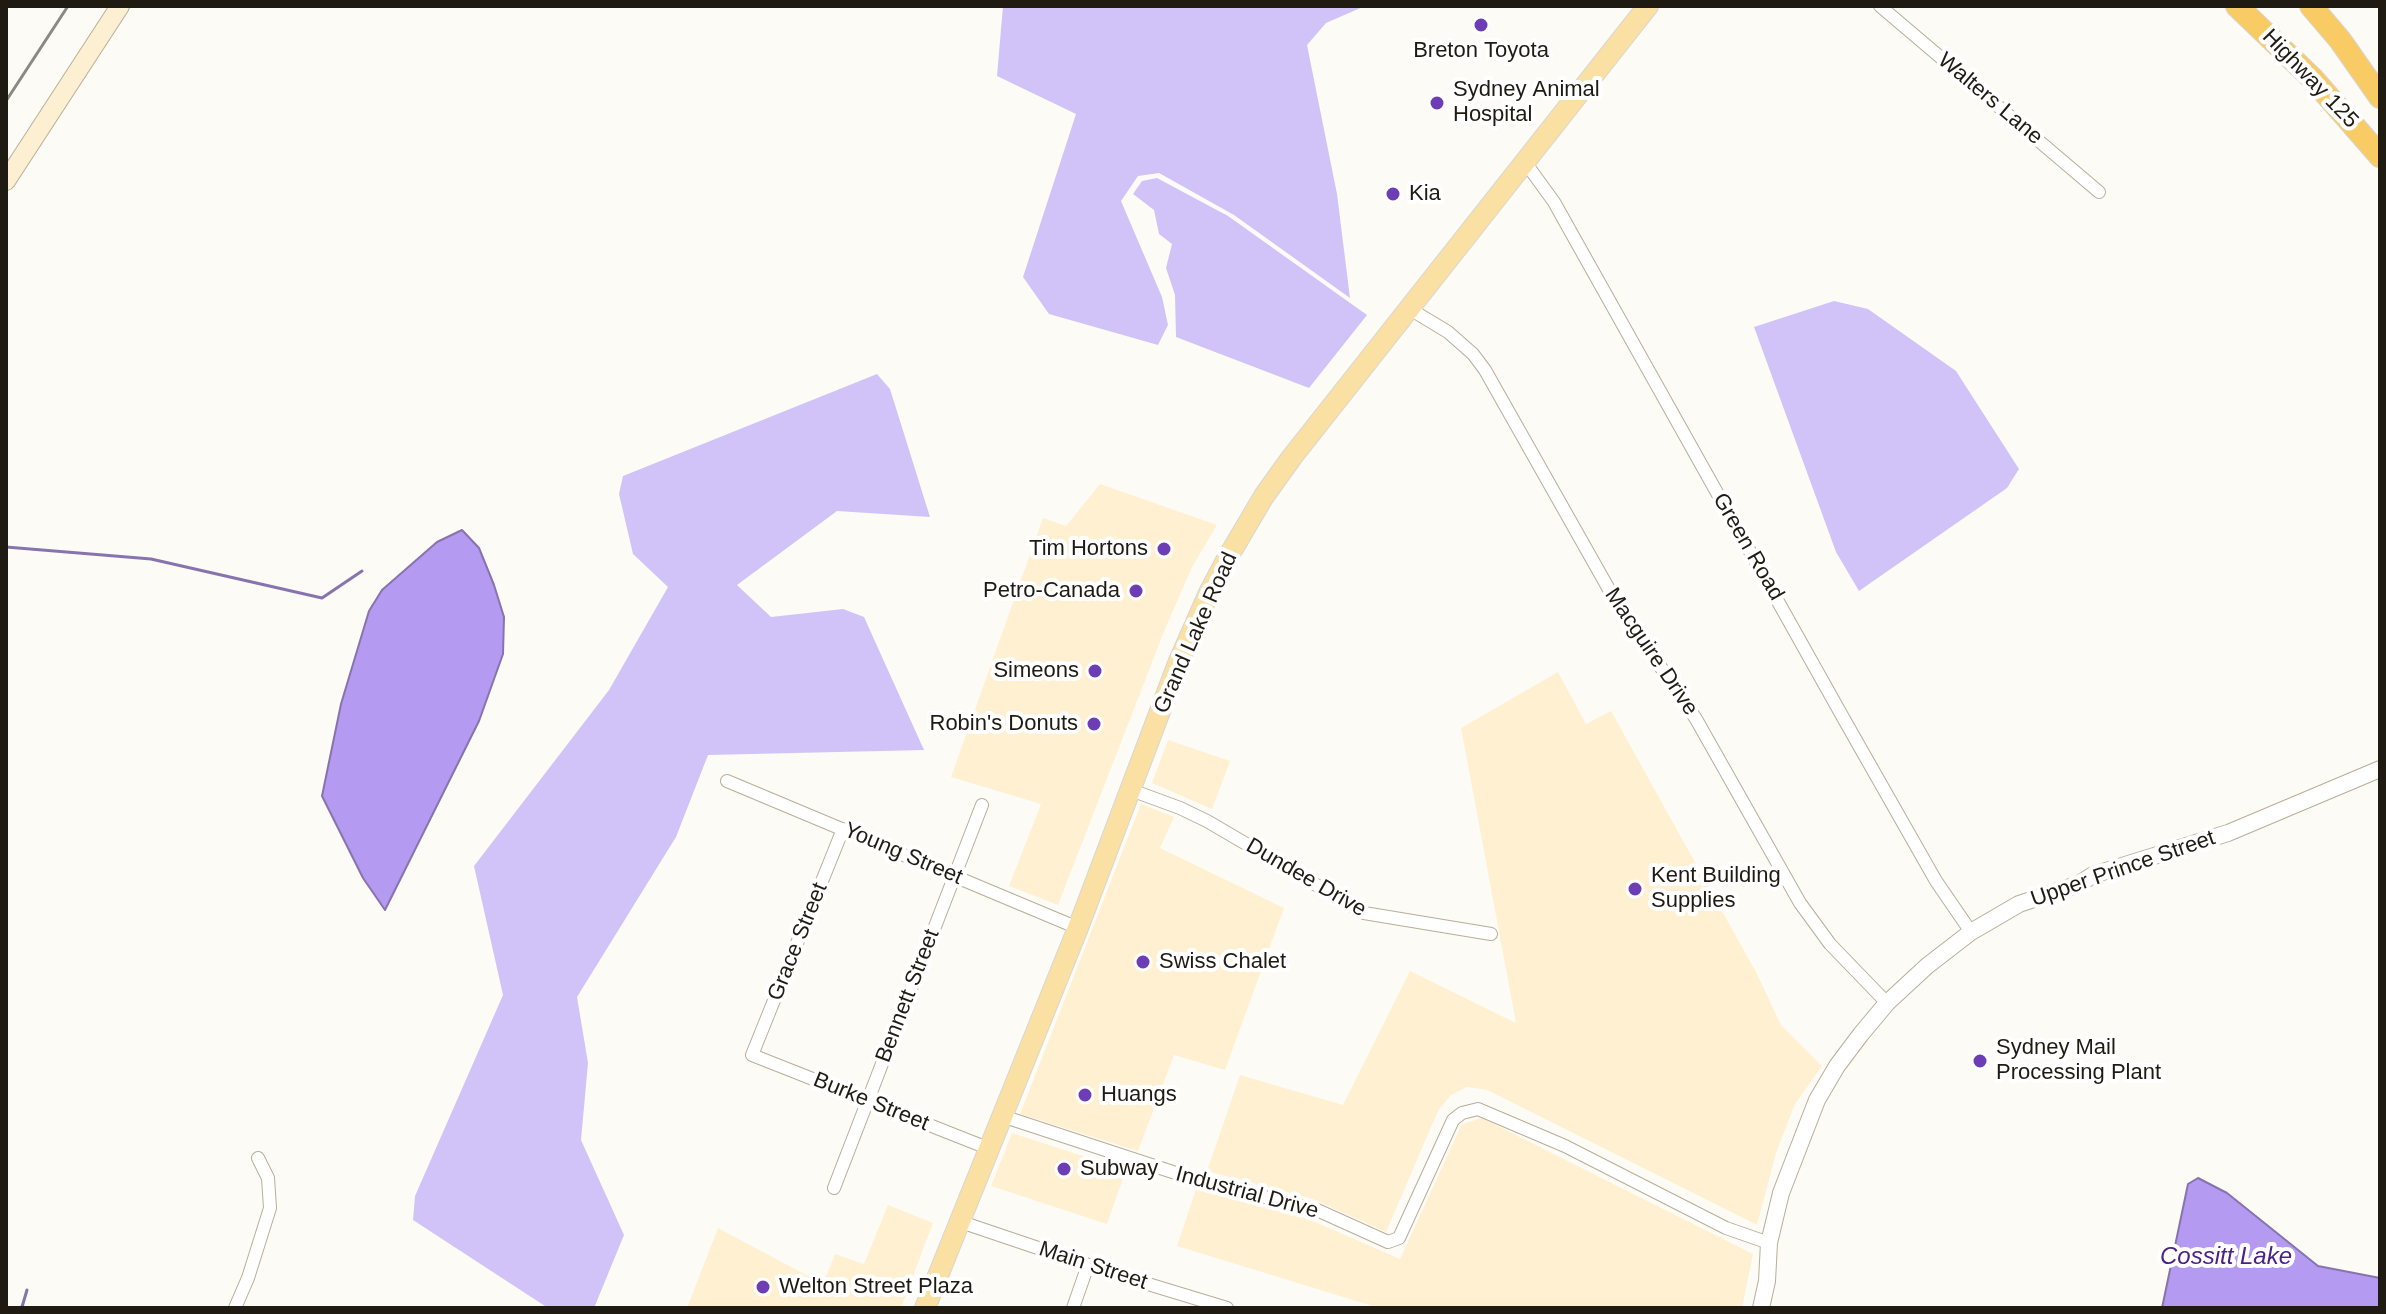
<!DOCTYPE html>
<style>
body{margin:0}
#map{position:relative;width:2386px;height:1314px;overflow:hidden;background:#fdfbf6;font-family:Helvetica,sans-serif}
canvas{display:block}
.frame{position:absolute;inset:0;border:8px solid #1f1b13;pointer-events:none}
</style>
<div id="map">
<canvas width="2386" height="1314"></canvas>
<div class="frame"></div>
</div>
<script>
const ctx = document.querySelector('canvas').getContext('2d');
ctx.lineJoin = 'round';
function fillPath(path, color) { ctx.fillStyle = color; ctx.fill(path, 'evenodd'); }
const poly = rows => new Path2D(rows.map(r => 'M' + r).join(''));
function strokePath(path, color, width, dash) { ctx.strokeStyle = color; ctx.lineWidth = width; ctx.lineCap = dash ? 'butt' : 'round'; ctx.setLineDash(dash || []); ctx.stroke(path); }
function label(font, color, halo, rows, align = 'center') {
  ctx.font = font + ' Helvetica,sans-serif'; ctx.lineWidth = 8; ctx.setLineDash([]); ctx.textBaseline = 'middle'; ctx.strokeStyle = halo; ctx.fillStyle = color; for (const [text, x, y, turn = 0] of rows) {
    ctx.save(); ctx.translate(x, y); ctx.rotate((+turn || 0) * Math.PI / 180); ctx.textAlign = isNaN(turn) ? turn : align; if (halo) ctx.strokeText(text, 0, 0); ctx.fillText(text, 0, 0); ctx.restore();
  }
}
fillPath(poly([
 [1100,484,1217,525,1192,567,1163,634,1058,905,1009,886,1041,804,951,777,1043,518,1066,526],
 [1558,672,1586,724,1611,711,1757,974,1781,1025,1822,1066,1795,1104,1776,1153,1757,1225,1487,1090,1467,1087,1451,1095,1438,1111,1386,1232,1313,1199,1207,1171,1240,1075,1343,1105,1410,971,1516,1023,1461,728],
 [1168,740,1230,761,1212,809,1152,783],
 [1141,804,1174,817,1160,848,1284,908,1225,1070,1174,1055,1138,1151,1020,1114],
 [1482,1118,1753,1254,1742,1308,1379,1308,1177,1246,1196,1189,1308,1219,1400,1259,1462,1124],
 [1012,1133,1126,1170,1107,1224,991,1186],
 [888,1205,933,1223,901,1308,687,1308,718,1228,823,1284,835,1254,864,1264]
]), '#fff0d1');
fillPath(poly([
 [1003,6,1365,6,1326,23,1307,45,1337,194,1350,298,1234,215,1159,173,1138,176,1121,201,1162,297,1168,325,1158,345,1049,314,1023,277,1076,114,997,76],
 [1157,178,1228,216,1367,315,1309,388,1176,337,1175,295,1166,268,1172,244,1159,234,1154,210,1133,194,1142,181],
 [1834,301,1868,309,1956,371,2019,469,2007,488,1859,591,1836,552,1754,327],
 [877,374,890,389,930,517,837,511,737,585,771,617,843,609,864,617,924,750,708,755,676,837,577,997,588,1063,581,1140,624,1235,594,1308,548,1308,413,1220,415,1196,503,995,474,866,609,690,668,587,633,554,619,494,623,476]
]), '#d1c3f8');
const water = poly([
 [462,530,479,548,494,585,504,617,503,654,479,721,385,910,363,878,322,796,341,704,369,611,382,590,437,542,462,530],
 [2198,1178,2227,1193,2318,1266,2380,1278,2380,1308,2162,1308,2188,1184,2198,1178]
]);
fillPath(water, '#b49af0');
strokePath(water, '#8774ae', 2);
strokePath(poly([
 [6,547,151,559,322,598,362,571],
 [18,1308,22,1307,27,1290]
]), '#8774ae', 3);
const minor = poly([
 [1880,6,2099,192],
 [1525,162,1554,202,1845,721,1936,881,1971,932],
 [1410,309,1448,332,1473,354,1485,370,1615,600,1696,719,1800,903,1830,944,1887,1003],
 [727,781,1078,928],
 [1131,790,1180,808,1207,821,1364,913,1491,934],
 [843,829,752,1055,990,1149],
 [1002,1116,1197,1180,1317,1210,1388,1242,1399,1238,1453,1120,1462,1113,1478,1109,1565,1146,1726,1228,1769,1243],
 [834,1188,982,805],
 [961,1222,1115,1274,1227,1308],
 [235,1308,248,1278,270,1208,268,1178,258,1158],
 [1073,1308,1088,1265]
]);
const tertiary = poly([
 [1761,1308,1767,1281,1769,1243,1781,1193,1817,1100,1837,1066,1861,1034,1887,1003,1927,966,1971,932,2019,904,2079,884,2093,875,2228,833,2380,769]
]);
const secondary = poly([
 [6,181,120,6]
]);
const primary = poly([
 [925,1308,1078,928,1179,661,1209,593,1228,557,1264,496,1292,457,1648,6]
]);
const motorway = poly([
 [2237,6,2313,79,2380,156],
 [2311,6,2340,40,2380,97]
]);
strokePath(minor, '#b8ae98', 14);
strokePath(tertiary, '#b8ae98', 18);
strokePath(secondary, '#b8ae98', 20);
strokePath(primary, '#d7d6d5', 22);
strokePath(motorway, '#d7d6d5', 24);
strokePath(minor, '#fff', 12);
strokePath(tertiary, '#fff', 16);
strokePath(secondary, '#fdefd1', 18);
strokePath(primary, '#fbe0a3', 20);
strokePath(motorway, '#f9cb65', 22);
strokePath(poly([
 [6,101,68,6]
]), '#8c8982', 3);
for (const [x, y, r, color] of [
 [1481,25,8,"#6c3db5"],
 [1437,103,8,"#6c3db5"],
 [1393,194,8,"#6c3db5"],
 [1164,549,8,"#6c3db5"],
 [1136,591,8,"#6c3db5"],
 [1095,671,8,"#6c3db5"],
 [1094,724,8,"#6c3db5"],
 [1635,889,8,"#6c3db5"],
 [1143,962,8,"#6c3db5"],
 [1980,1061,8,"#6c3db5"],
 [1085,1095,8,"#6c3db5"],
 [1064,1169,8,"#6c3db5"],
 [763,1287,8,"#6c3db5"]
]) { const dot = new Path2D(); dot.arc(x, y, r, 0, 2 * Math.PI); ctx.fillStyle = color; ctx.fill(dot); strokePath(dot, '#fff', 3); }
label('22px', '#1f1b13', '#fff', [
 ["Breton Toyota",1481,51,"center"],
 ["Sydney Animal",1453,90],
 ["Hospital",1453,115],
 ["Kia",1409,194],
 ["Tim Hortons",1148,549,"right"],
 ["Petro-Canada",1120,591,"right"],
 ["Simeons",1079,671,"right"],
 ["Robin's Donuts",1078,724,"right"],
 ["Kent Building",1651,876],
 ["Supplies",1651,901],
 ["Swiss Chalet",1159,962],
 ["Sydney Mail",1996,1048],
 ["Processing Plant",1996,1073],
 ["Huangs",1101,1095],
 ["Subway",1080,1169],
 ["Welton Street Plaza",779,1287]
], 'left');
label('22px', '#1f1b13', '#fff', [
 ["Highway 125",2310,79,46],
 ["Walters Lane",1990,99,40],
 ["Green Road",1748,547,60],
 ["Grand Lake Road",1196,633,-66],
 ["Macguire Drive",1651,652,56],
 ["Young Street",903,854,23],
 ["Upper Prince Street",2123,869,-19],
 ["Dundee Drive",1306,878,30],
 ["Grace Street",798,942,-68],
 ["Bennett Street",908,996,-69],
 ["Burke Street",871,1102,22],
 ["Industrial Drive",1247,1193,15],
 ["Main Street",1093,1266,18]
]);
label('italic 24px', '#4a2185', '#fff', [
 ["Cossitt Lake",2226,1257]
]);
</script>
